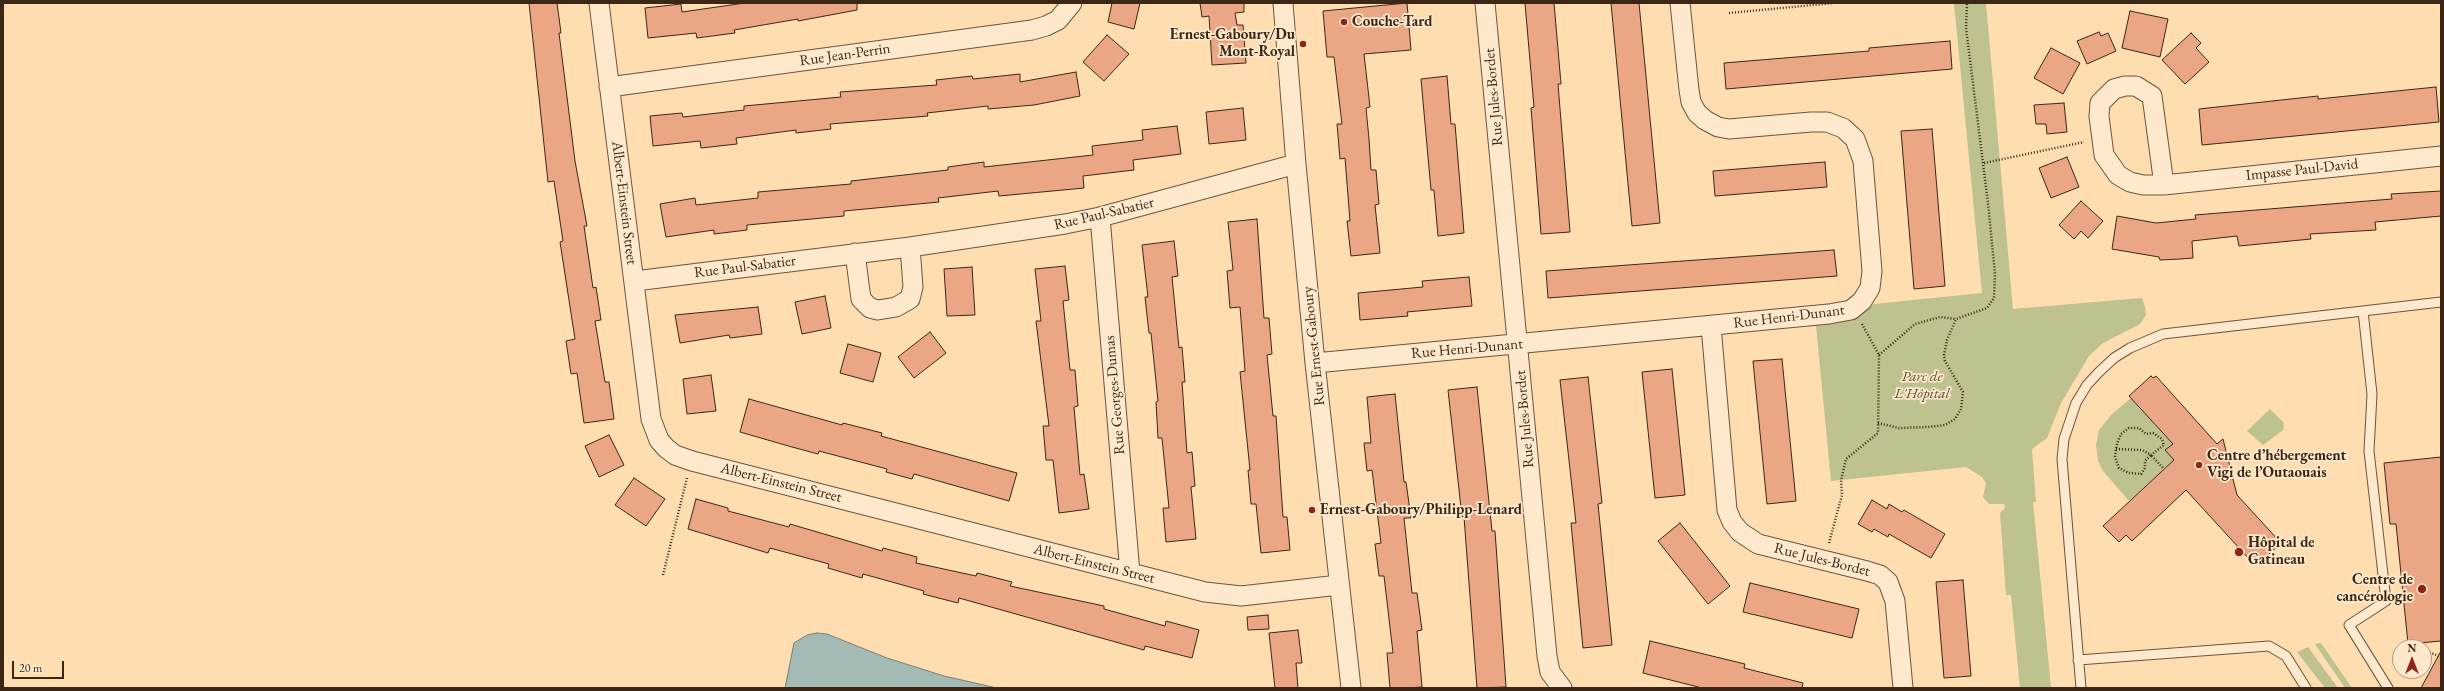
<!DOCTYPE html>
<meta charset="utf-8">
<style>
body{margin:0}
#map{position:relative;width:2444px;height:691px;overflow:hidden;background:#feddb1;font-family:"EB Garamond",serif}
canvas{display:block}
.frame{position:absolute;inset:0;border:4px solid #3c2717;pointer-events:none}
.north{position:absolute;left:2392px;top:639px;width:40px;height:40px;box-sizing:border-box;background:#fee9cc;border:1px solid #b09b84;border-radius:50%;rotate:0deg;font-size:11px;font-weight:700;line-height:16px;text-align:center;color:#3c2717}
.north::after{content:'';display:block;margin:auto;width:14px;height:18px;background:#8f2418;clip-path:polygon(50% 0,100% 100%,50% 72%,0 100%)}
.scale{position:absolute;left:12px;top:661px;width:52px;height:18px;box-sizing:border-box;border:2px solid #3c2717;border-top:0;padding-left:5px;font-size:12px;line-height:14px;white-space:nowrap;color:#3c2717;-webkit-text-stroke:3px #fee9cc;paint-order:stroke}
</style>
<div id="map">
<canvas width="2444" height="691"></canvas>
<div class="frame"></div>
<div class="north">N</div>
<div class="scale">20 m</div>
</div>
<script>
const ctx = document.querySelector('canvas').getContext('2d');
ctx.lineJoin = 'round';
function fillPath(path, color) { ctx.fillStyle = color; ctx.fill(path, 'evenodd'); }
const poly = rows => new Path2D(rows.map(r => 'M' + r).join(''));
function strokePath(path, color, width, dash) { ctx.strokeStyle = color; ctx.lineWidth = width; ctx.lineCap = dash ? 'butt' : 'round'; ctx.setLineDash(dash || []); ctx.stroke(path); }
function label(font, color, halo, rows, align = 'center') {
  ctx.font = font + ' "EB Garamond",serif'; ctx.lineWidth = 3.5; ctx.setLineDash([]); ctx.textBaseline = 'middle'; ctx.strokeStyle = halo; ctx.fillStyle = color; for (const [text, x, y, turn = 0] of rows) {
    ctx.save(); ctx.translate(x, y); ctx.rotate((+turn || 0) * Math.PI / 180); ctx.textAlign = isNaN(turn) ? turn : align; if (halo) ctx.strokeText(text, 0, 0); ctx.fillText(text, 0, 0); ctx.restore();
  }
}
fillPath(poly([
 [1954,3,1986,3,2013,309,2142,298,2145,307,2146,315,2140,324,2103,343,2089,356,2061,403,2047,438,2032,449,2036,502,2033,502,2051,688,2020,688,2011,595,2006,595,2000,513,2005,508,2004,504,1989,504,1983,497,1986,483,1982,477,1966,467,1831,481,1815,315,1855,306,1982,293],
 [2131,398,2173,444,2166,451,2174,460,2129,501,2103,471,2098,461,2096,445,2099,430,2112,414],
 [2270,409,2283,422,2284,427,2283,430,2263,445,2247,431],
 [2321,643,2352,688,2345,688,2315,644],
 [2308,647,2338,688,2325,688,2297,652]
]), '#bdc28e');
const water = poly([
 [817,633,827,634,887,658,944,676,997,688,785,688,794,643,807,635,817,633]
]);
fillPath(water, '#a3bab5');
strokePath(water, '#7a7f76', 1);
const building = poly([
 [529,3,557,3,561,33,559,33,575,161,587,226,584,226,593,288,596,287,601,320,595,321,605,382,609,382,614,419,584,423,577,373,571,374,566,341,575,339,560,242,563,241,554,181,548,182,529,3],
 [745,3,857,3,857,10,798,21,798,19,734,30,735,33,697,38,696,33,648,38,645,8,681,4,682,12,745,3],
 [1112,3,1140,3,1134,29,1108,22,1112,3],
 [1200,3,1244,3,1244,12,1235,13,1237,25,1243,25,1246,63,1212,65,1209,16,1202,17,1200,3],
 [1407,3,1411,50,1364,54,1370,107,1366,108,1369,139,1371,170,1376,170,1379,204,1375,205,1380,253,1351,256,1347,221,1350,221,1345,158,1340,159,1337,124,1342,124,1334,57,1327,57,1323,11,1407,3],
 [1525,3,1554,3,1561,84,1558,84,1570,232,1541,234,1531,108,1534,107,1525,3],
 [1611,3,1639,3,1660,223,1632,226,1611,3],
 [2130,11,2168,19,2160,57,2122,48,2130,11],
 [2099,32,2101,36,2108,33,2116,51,2087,64,2077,41,2099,32],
 [2191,33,2201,43,2196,48,2209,62,2185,84,2162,60,2191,33],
 [1107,35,1129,54,1104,81,1083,62,1107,35],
 [1950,41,1952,69,1726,89,1724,63,1869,51,1869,48,1950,41],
 [2051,48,2080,63,2063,94,2034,78,2051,48],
 [1076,72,1080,96,1034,105,988,109,988,106,927,113,928,116,830,124,831,129,796,133,796,130,736,138,737,144,701,148,700,141,653,146,650,116,682,113,683,117,744,110,744,106,841,97,840,92,937,85,936,80,972,76,973,79,1020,74,1020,82,1076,72],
 [1447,76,1451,124,1455,124,1464,233,1438,236,1434,190,1431,190,1421,79,1447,76],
 [2436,87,2439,122,2202,145,2199,109,2318,96,2318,99,2436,87],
 [2064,103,2067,132,2047,134,2046,124,2036,124,2034,105,2064,103],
 [1243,108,1246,140,1209,144,1206,112,1243,108],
 [1177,126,1181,154,1133,160,1134,170,1083,176,1084,188,999,196,998,191,938,198,939,202,844,211,844,216,747,225,747,230,714,234,714,230,666,237,660,204,695,198,696,205,758,198,758,192,851,184,851,181,948,170,948,167,984,162,984,167,1093,155,1092,146,1143,140,1142,130,1177,126],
 [1932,129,1945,286,1914,289,1901,131,1932,129],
 [2067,157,2079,187,2051,198,2039,168,2067,157],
 [1825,162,1827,187,1715,196,1713,171,1825,162],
 [2441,191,2441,216,2375,222,2376,230,2310,234,2311,239,2239,246,2237,236,2192,241,2193,258,2180,259,2160,260,2159,257,2112,249,2117,216,2156,223,2196,219,2195,215,2392,199,2391,194,2441,191],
 [2081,201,2103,221,2088,238,2081,231,2074,239,2059,225,2081,201],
 [1257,219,1264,318,1269,318,1272,354,1267,355,1273,416,1276,416,1283,517,1287,517,1290,550,1261,553,1256,504,1251,504,1248,470,1250,470,1240,372,1245,371,1240,307,1230,308,1227,271,1233,270,1228,222,1257,219],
 [1174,241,1178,276,1172,277,1179,348,1182,347,1185,382,1182,382,1187,453,1192,452,1195,486,1191,487,1196,539,1166,542,1163,508,1169,508,1162,438,1158,438,1156,402,1158,401,1151,333,1149,333,1145,297,1148,297,1142,245,1174,241],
 [1834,250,1837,276,1548,298,1546,271,1834,250],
 [1065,266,1069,300,1063,301,1070,370,1075,370,1078,406,1074,407,1080,475,1084,474,1089,509,1059,513,1053,460,1046,460,1043,426,1049,426,1036,321,1041,321,1035,269,1065,266],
 [972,267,975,315,947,316,944,269,972,267],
 [1469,277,1472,306,1407,312,1408,316,1360,320,1358,293,1423,287,1422,281,1469,277],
 [825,296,831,328,802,334,795,302,825,296],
 [758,307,762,334,730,338,729,335,680,343,675,315,758,307],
 [930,332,946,353,914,378,898,357,930,332],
 [848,344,881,353,873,382,840,373,848,344],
 [1782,359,1796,501,1767,504,1753,361,1782,359],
 [1672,369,1685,495,1655,498,1642,372,1672,369],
 [711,375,716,411,687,414,683,379,711,375],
 [2151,376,2153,378,2156,376,2217,444,2223,439,2237,495,2281,543,2258,564,2252,558,2250,560,2186,490,2132,541,2126,535,2119,542,2103,526,2174,460,2165,450,2173,444,2129,396,2151,376],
 [1588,377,1602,503,1598,504,1612,645,1583,648,1571,523,1576,523,1560,380,1588,377],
 [1477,387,1492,531,1495,531,1506,687,1477,688,1464,517,1462,517,1448,390,1477,387],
 [1395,394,1404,482,1406,482,1411,518,1404,518,1412,593,1417,593,1422,630,1417,631,1422,687,1406,688,1390,688,1387,653,1393,653,1384,576,1379,576,1375,544,1381,543,1372,470,1367,471,1364,443,1371,443,1367,397,1395,394],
 [749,399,842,425,843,423,882,433,881,436,1017,473,1009,501,914,474,912,479,886,472,887,469,819,451,818,454,792,447,740,432,749,399],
 [609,435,624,465,599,477,585,446,609,435],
 [2441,457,2441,641,2408,644,2396,524,2390,524,2384,463,2441,457],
 [634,478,665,499,646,526,615,505,634,478],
 [696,499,728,508,728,511,789,527,790,524,882,551,883,548,917,557,916,563,976,576,977,573,1012,582,1010,586,1104,606,1104,609,1165,626,1166,621,1199,630,1192,658,1145,646,1144,650,959,598,958,603,923,594,924,591,892,582,863,574,862,578,828,568,829,564,770,548,768,553,688,529,696,499],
 [1872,500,1887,509,1889,504,1902,512,1904,510,1945,534,1931,558,1889,534,1888,537,1874,529,1872,532,1858,524,1872,500],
 [1680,523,1730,586,1708,604,1658,541,1680,523],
 [1963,580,1971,676,1944,678,1936,582,1963,580],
 [1750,583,1859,609,1852,638,1743,612,1750,583],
 [1268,615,1269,629,1248,630,1247,617,1268,615],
 [1298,630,1302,663,1296,663,1298,688,1275,688,1269,633,1298,630],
 [1650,641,1745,664,1744,668,1803,683,1802,688,1702,688,1643,673,1650,641],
 [2441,651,2441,688,2421,688,2441,651]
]);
fillPath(building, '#eba785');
strokePath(building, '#3c2717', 1);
const lane = poly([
 [2363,311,2372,394,2369,451,2386,601,2349,625,2388,688],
 [2078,660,2269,646,2286,656,2306,688],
 [2081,688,2062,459,2064,439,2076,403,2087,385,2099,372,2114,358,2130,348,2163,334,2441,302]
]);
const street = poly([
 [599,3,651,419,659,440,666,448,675,455,692,461,1205,592,1241,596,1339,585],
 [1283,3,1296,164,1315,363,1351,688],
 [1485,3,1547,656,1550,672,1562,688],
 [609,87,1032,30,1046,26,1058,20,1072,3],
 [2164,185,2152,96,2136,86,2125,86,2114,89,2100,103,2099,116,2104,155,2118,175,2130,182,2143,185,2164,185,2441,156],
 [1100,217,1130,573],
 [855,253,861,299,870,308,878,310,896,307,910,299,913,287,910,247],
 [635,281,910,247,1065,224,1100,217,1296,164],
 [1711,326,1727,510,1732,522,1740,532,1758,544,1867,571,1880,575,1888,582,1895,601,1903,688],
 [1315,363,1829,314,1851,310,1862,301,1870,288,1872,271,1863,161,1855,139,1843,128,1827,122,1811,122,1729,129,1718,127,1705,120,1697,113,1691,102,1689,90,1680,3]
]);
strokePath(lane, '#6c543e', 11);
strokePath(street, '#6c543e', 21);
strokePath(poly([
 [1729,13,1834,3],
 [1984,163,2084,142],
 [1879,355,1915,324,1940,317,1956,319],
 [1878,423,1899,428,1928,427,1945,425,1955,419,1961,409,1963,392,1945,361,1944,355,1947,340,1956,319,1987,308,1994,298,1995,274,1988,203,1966,28,1967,3],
 [2116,449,2142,450,2151,455,2164,445,2162,439,2153,433,2146,434,2139,428,2129,428,2121,434,2117,444,2116,449,2115,457,2119,468,2129,473,2141,474,2145,468,2145,461,2151,455,2164,469],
 [1829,543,1842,495,1841,480,1846,459,1878,433,1879,355,1862,324],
 [663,575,687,478],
 [2424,650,2441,657]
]), '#3c2717', 2.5, [1, 2]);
strokePath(lane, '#fee9cc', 9);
strokePath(street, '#fee9cc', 19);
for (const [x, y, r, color] of [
 [1344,22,4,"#8f2418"],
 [1303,44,4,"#8f2418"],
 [2199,465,4,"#8f2418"],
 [1312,510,4,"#8f2418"],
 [2239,552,5,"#8f2418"],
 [2422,589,5,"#8f2418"]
]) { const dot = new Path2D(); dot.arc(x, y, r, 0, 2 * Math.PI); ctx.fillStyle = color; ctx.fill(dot); strokePath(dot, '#fee9cc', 1.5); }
label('bold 15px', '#3c2717', '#fee9cc', [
 ["Couche-Tard",1352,22],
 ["Ernest-Gaboury/Du",1295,35,"right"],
 ["Mont-Royal",1295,52,"right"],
 ["Centre d’hébergement",2207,456],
 ["Vigi de l’Outaouais",2207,473],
 ["Ernest-Gaboury/Philipp-Lenard",1320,510],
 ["Hôpital de",2248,543],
 ["Gatineau",2248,560],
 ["Centre de",2413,580,"right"],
 ["cancérologie",2413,597,"right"]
], 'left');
label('15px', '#3c2717', '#fee9cc', [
 ["Rue Jean-Perrin",845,55,-8],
 ["Rue Jules-Bordet",1494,97,-95],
 ["Impasse Paul-David",2302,170,-6],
 ["Albert-Einstein Street",624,203,83],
 ["Rue Paul-Sabatier",1104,214,-13],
 ["Rue Paul-Sabatier",745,267,-7],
 ["Rue Henri-Dunant",1789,317,-7],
 ["Rue Ernest-Gaboury",1314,346,-96],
 ["Rue Henri-Dunant",1467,349,-5],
 ["Rue Georges-Dumas",1115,395,-95],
 ["Rue Jules-Bordet",1525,419,-95],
 ["Albert-Einstein Street",781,483,14],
 ["Rue Jules-Bordet",1822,560,14],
 ["Albert-Einstein Street",1094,564,14]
]);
label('italic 15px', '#5c4e35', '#fee9cc', [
 ["Parc de",1922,377],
 ["L'Hôpital",1922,394]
]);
</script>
